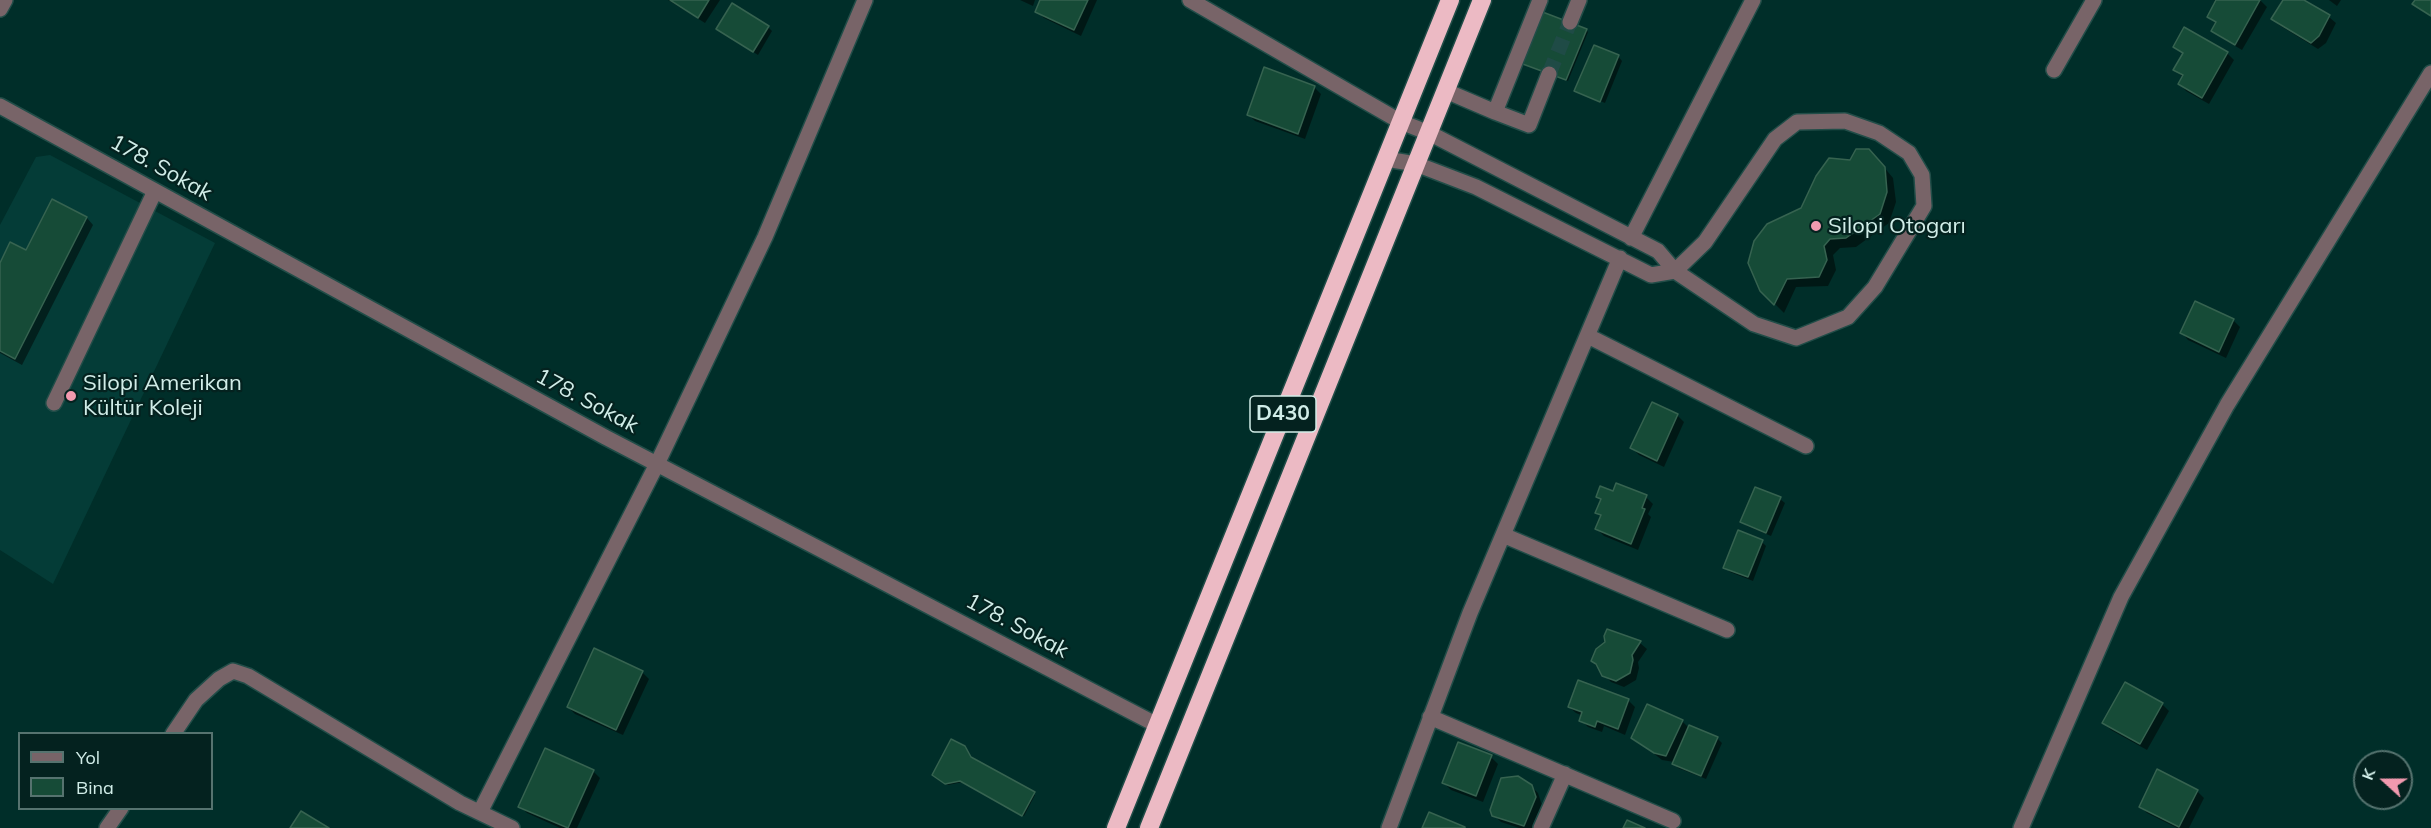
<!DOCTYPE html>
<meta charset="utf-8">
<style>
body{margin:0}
#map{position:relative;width:2431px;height:828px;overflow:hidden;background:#002e29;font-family:Mulish,sans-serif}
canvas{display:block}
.legend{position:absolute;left:18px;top:732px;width:195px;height:78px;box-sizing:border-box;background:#04221f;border:2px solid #56736f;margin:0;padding:8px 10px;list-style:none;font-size:18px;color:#d1ede8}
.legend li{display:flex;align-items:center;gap:12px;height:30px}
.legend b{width:30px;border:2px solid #56736f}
.north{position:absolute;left:2353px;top:750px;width:60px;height:60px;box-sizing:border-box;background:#04221f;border:2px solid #56736f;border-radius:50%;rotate:291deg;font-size:16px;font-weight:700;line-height:24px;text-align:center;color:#d1ede8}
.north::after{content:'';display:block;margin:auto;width:21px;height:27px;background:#f29aaf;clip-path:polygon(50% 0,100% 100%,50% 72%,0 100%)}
</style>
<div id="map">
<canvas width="2431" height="828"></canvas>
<ul class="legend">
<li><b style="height:8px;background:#786468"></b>Yol</li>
<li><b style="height:16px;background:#164b37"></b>Bina</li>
</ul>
<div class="north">K</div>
</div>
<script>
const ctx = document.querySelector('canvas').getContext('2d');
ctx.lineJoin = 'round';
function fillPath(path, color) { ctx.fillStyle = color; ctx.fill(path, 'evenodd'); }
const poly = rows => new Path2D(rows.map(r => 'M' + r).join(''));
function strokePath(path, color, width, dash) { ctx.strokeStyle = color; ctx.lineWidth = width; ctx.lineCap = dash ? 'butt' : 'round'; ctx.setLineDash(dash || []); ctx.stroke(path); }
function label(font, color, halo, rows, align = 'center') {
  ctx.font = font + ' Mulish,sans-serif'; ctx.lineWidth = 4.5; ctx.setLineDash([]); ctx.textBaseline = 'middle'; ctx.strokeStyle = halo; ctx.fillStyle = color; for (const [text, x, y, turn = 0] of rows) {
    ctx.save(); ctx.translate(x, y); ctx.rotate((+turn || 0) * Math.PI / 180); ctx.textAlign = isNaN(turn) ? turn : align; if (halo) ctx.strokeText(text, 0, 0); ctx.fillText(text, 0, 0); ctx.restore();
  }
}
fillPath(poly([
 [50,155,215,243,53,584,0,550,0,225,36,157]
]), '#043c37');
fillPath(poly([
 [668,0,720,0,705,23],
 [1020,0,1035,0,1033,6],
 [1042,0,1097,0,1081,36,1044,18,1037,11],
 [2214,0,2260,0,2267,7,2242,50,2220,37,2213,31,2217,24,2208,16,2217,2],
 [2284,0,2301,0,2329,17,2336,23,2326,43,2318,49,2279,25,2273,18],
 [2329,0,2341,0,2337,6],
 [768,27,772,31,758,55,718,29],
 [1586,30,1588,32,1568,81,1524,64],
 [2175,47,2227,53,2234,60,2209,104,2186,91,2180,84,2183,77,2175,70,2184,55],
 [1618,56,1622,61,1605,103,1576,91],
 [1314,87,1321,94,1305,139,1255,121,1248,114],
 [1878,160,1893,178,1896,202,1889,223,1856,247,1840,248,1833,255,1836,270,1828,286,1796,287,1784,313,1761,290,1803,209,1851,162],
 [87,218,93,225,22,365,0,353,0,266],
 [2233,320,2240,327,2226,358,2188,340,2182,333],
 [1677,415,1684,422,1664,467,1639,455,1632,448],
 [1756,489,1780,499,1785,503,1771,536,1747,526,1742,522],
 [1614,493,1646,497,1653,504,1648,514,1651,517,1638,550,1604,536,1597,529,1602,517,1597,512,1602,501,1598,497],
 [1762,542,1766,546,1753,581,1730,572,1725,567],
 [1607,642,1640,643,1647,649,1638,662,1639,668,1636,680,1624,687,1611,682,1592,661],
 [642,672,649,679,623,735,575,714,568,707],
 [1628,700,1635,707,1625,735,1604,726,1602,732,1588,727,1581,720,1583,716,1576,713,1569,707],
 [2162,704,2169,711,2147,750,2111,730,2104,723],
 [1682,721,1689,728,1717,738,1722,743,1706,779,1678,768,1674,762,1662,760,1633,737],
 [1491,757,1498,764,1483,802,1451,790,1444,783],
 [972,759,1035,795,1024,816,963,782,948,785,935,777],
 [593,771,600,778,577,828,560,828,527,813,520,806],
 [1531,786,1538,793,1542,805,1533,828,1519,828,1501,822,1494,815],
 [2197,791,2204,798,2189,828,2177,828,2147,813,2140,806]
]), '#0007');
const building = poly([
 [670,0,709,0,698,18,670,0],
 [1040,0,1088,0,1074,30,1035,12,1040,0],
 [2216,0,2260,0,2235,45,2211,31,2216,22,2207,17,2216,0],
 [2283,0,2304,0,2330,15,2319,36,2311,43,2271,19,2283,0],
 [2415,0,2431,0,2431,16,2412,4,2415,0],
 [732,3,769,26,753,52,716,29,732,3],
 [1540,11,1587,29,1566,80,1520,63,1540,11],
 [2184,27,2228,52,2202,98,2178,84,2183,75,2173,70,2183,53,2173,47,2184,27],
 [1594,45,1619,55,1600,102,1574,91,1594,45],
 [1264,67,1315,86,1298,134,1247,115,1264,67],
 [1856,149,1869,149,1885,167,1887,192,1880,214,1846,238,1830,239,1824,246,1827,260,1819,277,1787,279,1774,305,1760,291,1748,263,1754,241,1767,224,1801,208,1816,176,1829,158,1850,160,1856,149],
 [52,199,87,217,15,359,0,351,0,263,10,242,26,250,52,199],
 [2195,301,2234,319,2219,352,2180,333,2195,301],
 [1652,402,1678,414,1657,461,1630,448,1652,402],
 [1616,483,1647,495,1642,508,1645,509,1631,544,1595,529,1601,515,1595,513,1601,499,1596,497,1600,486,1613,491,1616,483],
 [1755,487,1781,497,1766,533,1740,522,1755,487],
 [1738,530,1763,540,1748,577,1723,568,1738,530],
 [1607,629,1641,641,1632,655,1633,660,1630,673,1616,681,1602,676,1596,664,1591,661,1596,649,1605,642,1604,636,1607,629],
 [594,648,643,671,616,730,567,707,594,648],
 [1578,680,1629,699,1618,729,1597,721,1595,727,1579,721,1582,712,1568,707,1578,680],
 [2125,682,2163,703,2140,744,2102,723,2125,682],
 [1647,704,1683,720,1666,756,1654,753,1631,738,1647,704],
 [1689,725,1718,737,1701,776,1672,764,1689,725],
 [951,739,965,746,971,757,1035,792,1022,816,960,781,945,784,932,775,951,739],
 [1458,742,1492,755,1476,796,1442,783,1458,742],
 [545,748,594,770,568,828,518,807,545,748],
 [2157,769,2198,790,2179,827,2139,807,2157,769],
 [1518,776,1532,785,1536,797,1524,826,1492,816,1490,810,1501,778,1518,776],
 [301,811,329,828,290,828,301,811],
 [1429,812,1465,827,1465,828,1422,828,1429,812],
 [1627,820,1645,828,1623,828,1627,820]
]);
fillPath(building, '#164b37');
strokePath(building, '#366350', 1.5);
strokePath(poly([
 [1549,74,1570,22]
]), '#1f4b46', 15, [15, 8]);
const minor = poly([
 [1190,0,1401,122,1429,133,1658,251,1675,271],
 [0,9,5,0],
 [1570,22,1579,0],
 [2054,70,2094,0],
 [1446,91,1495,112,1540,0],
 [0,106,605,437,1157,725],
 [1495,112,1529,125,1549,74],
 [1845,121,1879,133,1909,153,1922,175,1924,206,1875,287,1848,317,1796,338,1754,324,1675,271,1705,242,1775,139,1797,122,1845,121],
 [1386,159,1416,164,1476,187,1651,275,1675,271],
 [1631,238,1753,0],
 [1588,336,1806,446],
 [54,403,155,191],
 [1503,535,1727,630],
 [1430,717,1673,821],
 [173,734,196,700,219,679,233,671,248,676,460,803,512,828],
 [480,812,657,464,765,237,865,0],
 [107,828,121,808],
 [1389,828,1470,613,1620,258],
 [1541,828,1565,774],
 [2021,828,2121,597,2227,405,2431,73]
]);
const highway = poly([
 [1116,828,1450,0],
 [1149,828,1482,0]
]);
strokePath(minor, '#214d48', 18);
strokePath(highway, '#214d48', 21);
strokePath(minor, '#786468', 15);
strokePath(highway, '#ecbac4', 18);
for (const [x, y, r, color] of [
 [1816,226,6,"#f29aaf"],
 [71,396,6,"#f29aaf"]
]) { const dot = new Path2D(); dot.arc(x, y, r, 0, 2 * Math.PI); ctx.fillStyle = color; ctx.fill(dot); strokePath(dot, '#04221f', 2); }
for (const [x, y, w] of [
 [1283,414,66]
]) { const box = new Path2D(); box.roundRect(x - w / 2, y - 18, w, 36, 4.5); ctx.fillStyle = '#04221f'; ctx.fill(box); strokePath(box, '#d1ede8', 1.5); }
label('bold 21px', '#d1ede8', null, [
 ["D430",1283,414]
]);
label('22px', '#d1ede8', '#04221f', [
 ["178. Sokak",161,168,29],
 ["178. Sokak",587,401,28],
 ["178. Sokak",1017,626,28]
]);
label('22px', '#d1ede8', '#04221f', [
 ["Silopi Otogarı",1828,226],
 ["Silopi Amerikan",83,383],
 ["Kültür Koleji",83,408]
], 'left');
</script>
